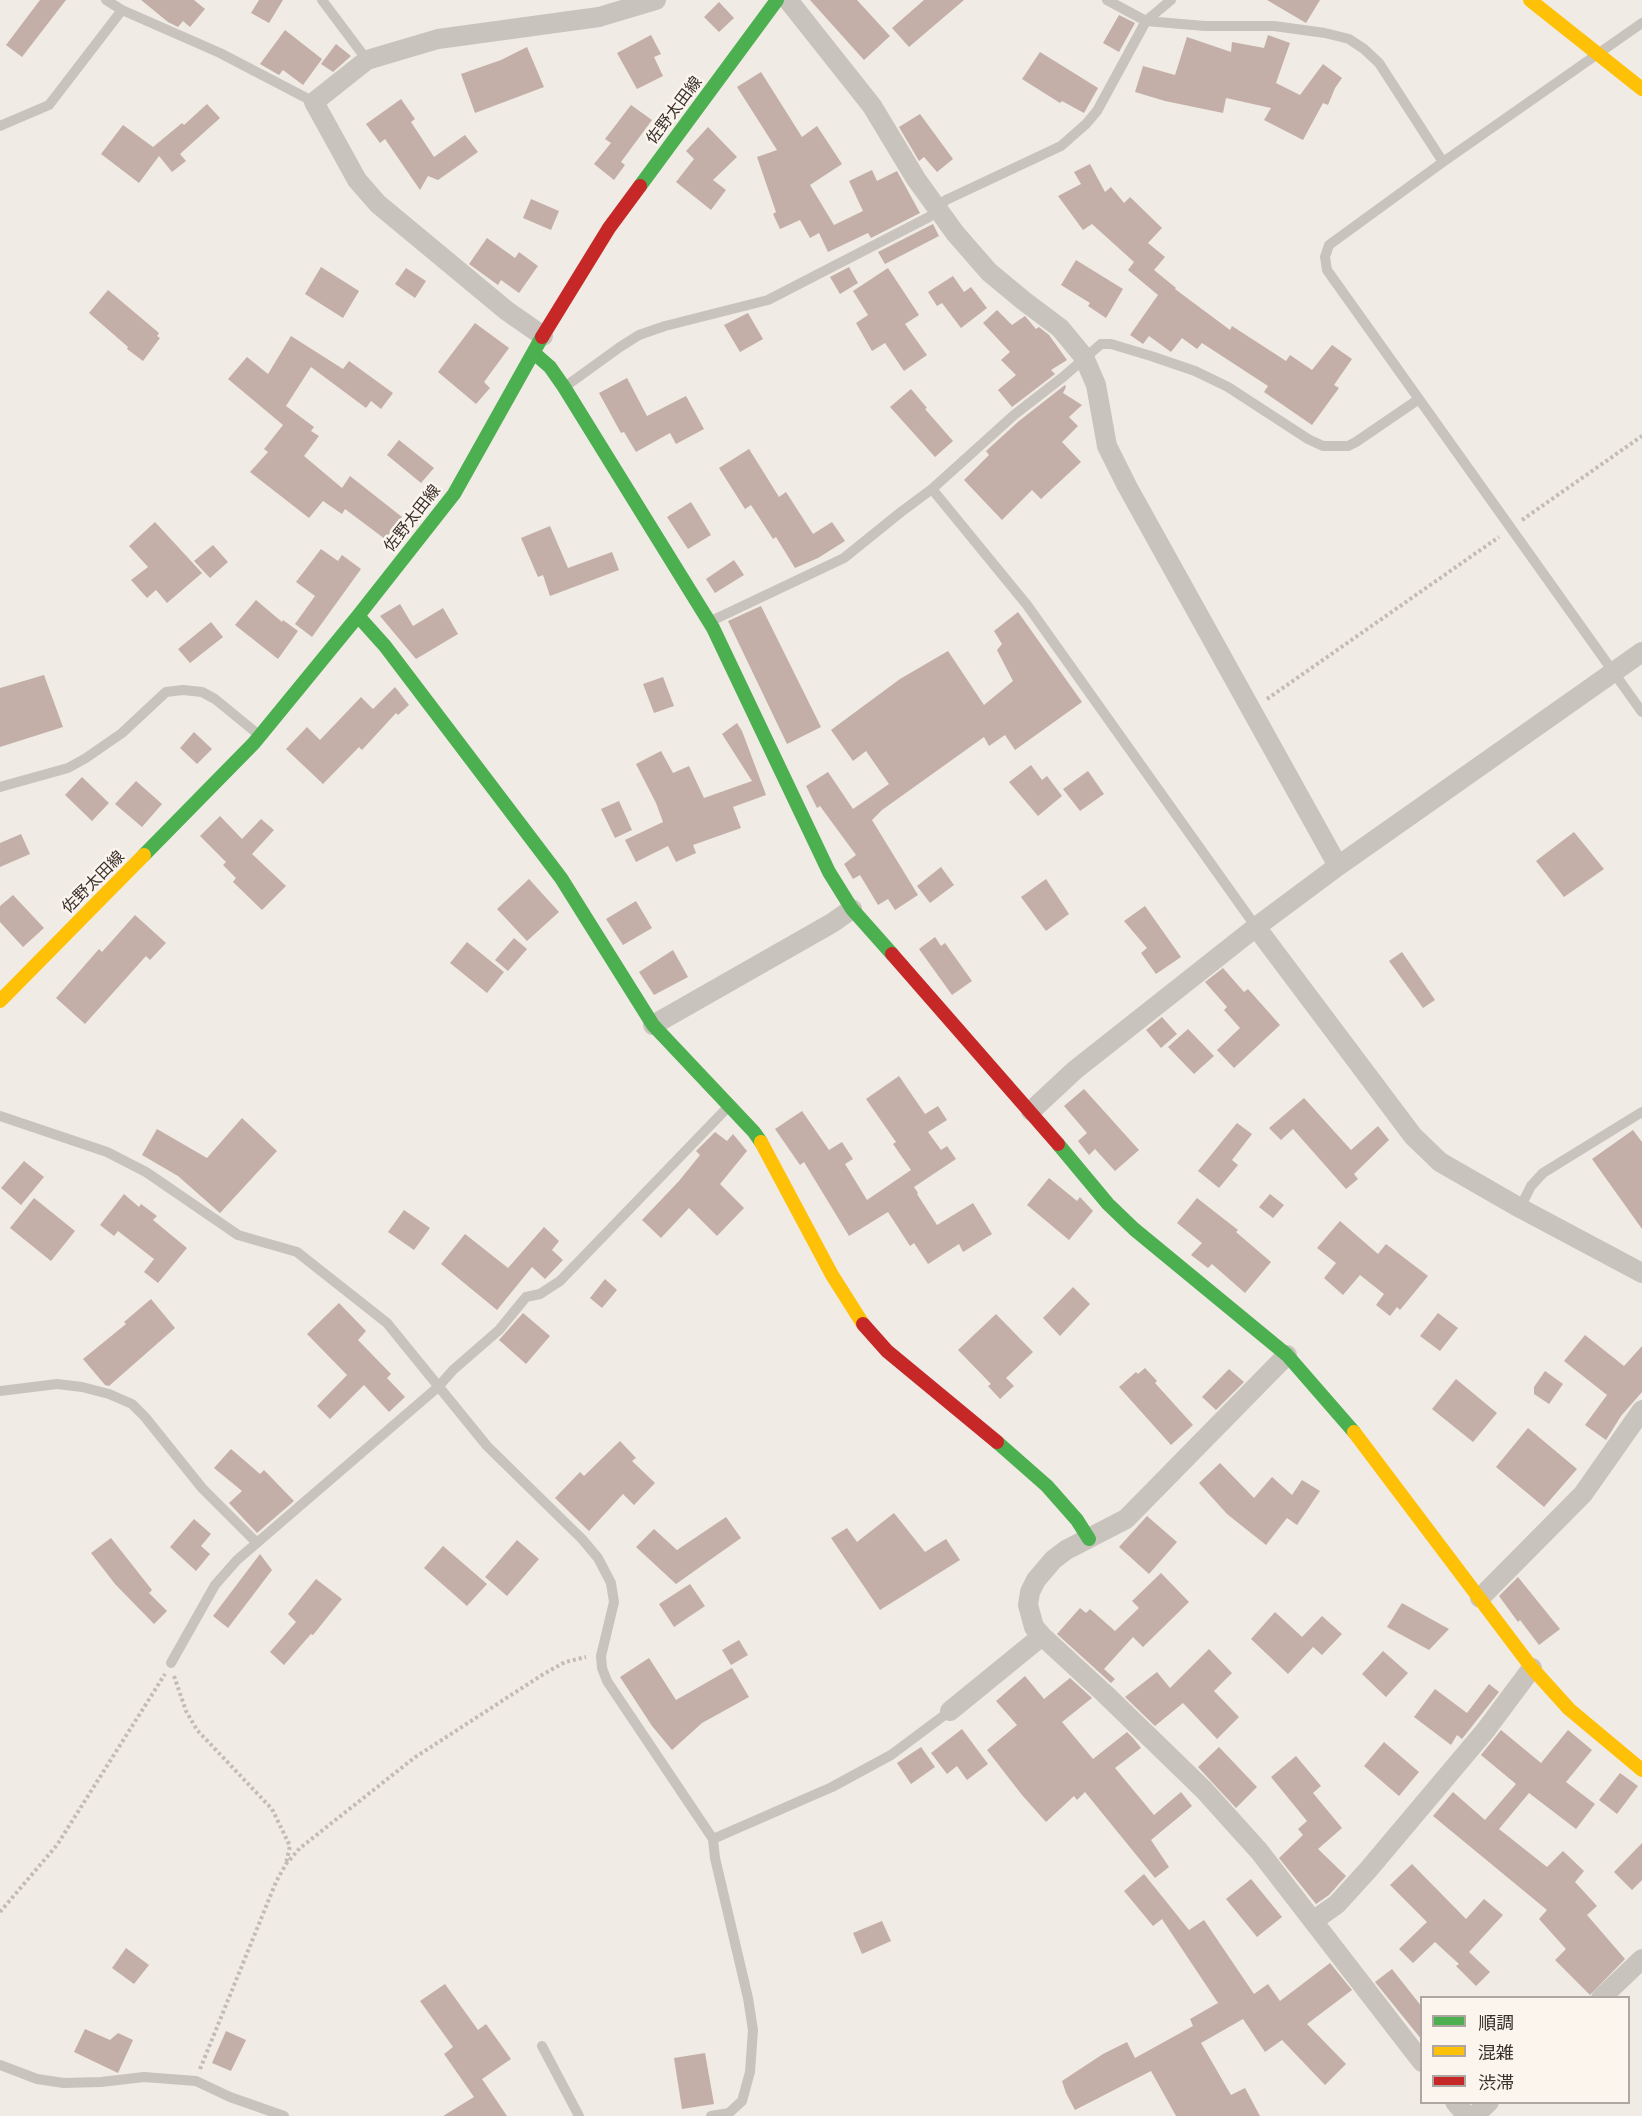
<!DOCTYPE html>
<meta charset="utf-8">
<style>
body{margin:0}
#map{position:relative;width:1642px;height:2116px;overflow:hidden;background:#f0ebe5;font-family:"Roboto Condensed","Noto Sans JP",sans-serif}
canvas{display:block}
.legend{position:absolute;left:1420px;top:1996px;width:210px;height:108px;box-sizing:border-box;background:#fbf5ee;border:2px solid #aea6a0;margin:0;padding:8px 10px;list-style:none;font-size:18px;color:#3b302b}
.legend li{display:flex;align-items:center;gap:12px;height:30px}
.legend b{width:30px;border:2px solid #aea6a0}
</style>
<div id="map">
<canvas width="1642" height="2116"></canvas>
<ul class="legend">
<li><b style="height:8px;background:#4caf50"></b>順調</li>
<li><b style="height:8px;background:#ffc107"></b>混雑</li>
<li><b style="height:8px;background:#c62828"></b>渋滞</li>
</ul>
</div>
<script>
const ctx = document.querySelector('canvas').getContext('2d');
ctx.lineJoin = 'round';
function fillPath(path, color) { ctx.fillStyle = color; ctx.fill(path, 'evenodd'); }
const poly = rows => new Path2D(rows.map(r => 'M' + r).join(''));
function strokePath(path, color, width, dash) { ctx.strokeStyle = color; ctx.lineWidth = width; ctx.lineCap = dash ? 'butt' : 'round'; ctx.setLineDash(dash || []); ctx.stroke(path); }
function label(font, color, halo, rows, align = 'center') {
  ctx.font = font + ' "Roboto Condensed","Noto Sans JP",sans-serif'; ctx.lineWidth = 5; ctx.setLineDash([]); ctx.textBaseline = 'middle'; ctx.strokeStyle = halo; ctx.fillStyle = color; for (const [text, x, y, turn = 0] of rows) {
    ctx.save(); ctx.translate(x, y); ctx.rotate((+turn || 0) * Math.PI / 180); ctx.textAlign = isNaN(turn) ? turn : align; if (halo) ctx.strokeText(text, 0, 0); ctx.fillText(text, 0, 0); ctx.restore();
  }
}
fillPath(poly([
 [40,0,66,0,22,57,6,45],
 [141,0,194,0,205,9,190,27,183,21,178,27,168,22],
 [259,0,283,0,269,23,251,13],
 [810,0,857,0,890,36,864,60],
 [924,0,964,0,909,47,892,28],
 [1267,0,1320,0,1306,23],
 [719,2,734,18,719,32,704,17],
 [1119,15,1135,23,1119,52,1103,43],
 [285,30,322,59,303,85,283,70,279,75,260,64],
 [651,35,661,54,654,57,663,76,637,89,617,53],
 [1268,35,1290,43,1276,83,1300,95,1323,64,1342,78,1335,88,1328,105,1323,103,1303,140,1264,120,1271,108,1226,98,1223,113,1165,101,1135,92,1143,66,1175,75,1187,37,1231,52,1232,42,1264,48],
 [336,44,351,56,333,72,321,64],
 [527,47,544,87,475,113,461,74,501,60],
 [1040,52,1098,88,1084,113,1062,101,1060,103,1022,79],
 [761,72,802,137,817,126,842,164,810,185,834,225,863,211,849,181,872,170,877,181,897,171,920,213,871,238,868,233,828,252,819,233,810,238,800,220,780,229,773,214,776,212,757,157,777,150,737,87],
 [401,99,415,119,411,122,434,157,465,135,478,152,438,180,428,176,420,190,385,139,380,143,366,124],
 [207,104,220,118,180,154,186,161,172,172,159,156,139,183,101,154,123,125,153,147,182,123,184,125],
 [631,105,652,120,621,162,625,165,614,180,594,164,611,143,605,139],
 [920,114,953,159,937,172,924,157,919,161,899,127],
 [708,127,737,157,713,180,726,190,711,210,676,182,694,159,686,151],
 [1090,164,1105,192,1111,187,1124,203,1130,197,1162,228,1148,243,1165,257,1154,270,1176,288,1175,289,1230,330,1232,326,1286,361,1290,355,1312,370,1332,345,1352,359,1334,385,1339,388,1312,425,1264,392,1268,386,1202,343,1197,349,1182,338,1171,352,1149,336,1143,344,1130,335,1158,295,1128,270,1134,262,1092,224,1083,230,1058,196,1081,184,1074,172],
 [531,199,559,211,551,230,523,218],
 [933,224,939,236,885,264,878,252],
 [487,238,515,258,519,252,538,266,519,293,501,280,498,285,469,264],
 [1076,260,1123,289,1106,318,1088,306,1090,303,1061,285],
 [321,267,359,291,343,318,305,294],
 [849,267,858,283,840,294,830,277],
 [406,268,426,281,415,298,395,284],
 [888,268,919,315,905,324,927,355,904,371,885,343,872,351,856,323,868,315,853,291],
 [953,276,964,292,971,287,987,308,961,328,942,303,937,306,928,292],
 [108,290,159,333,157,336,160,338,143,361,127,349,128,347,89,313],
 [997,310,1012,325,1025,316,1036,329,1039,327,1049,335,1067,360,1051,370,1055,374,1012,407,998,390,1016,375,1001,360,1010,352,983,323],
 [748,313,763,339,740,352,724,325],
 [475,323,509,348,484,382,490,388,476,404,438,372],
 [291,336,343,369,349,361,393,393,381,409,371,401,366,408,311,367,286,406,314,427,311,431,319,436,304,456,342,488,350,476,402,517,385,539,345,509,342,514,323,501,309,518,250,472,268,452,264,449,283,425,228,379,247,357,268,374],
 [627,378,647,416,686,396,704,429,676,444,670,433,636,452,624,432,621,433,599,393],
 [1065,385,1066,387,1063,393,1082,405,1069,417,1078,426,1062,442,1081,462,1041,499,1032,490,1002,520,964,480,989,455,986,451,1019,421],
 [911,389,927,408,925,409,953,441,935,457,890,407],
 [399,440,434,468,421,483,387,455],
 [749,449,779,497,786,492,813,534,832,522,845,541,818,558,795,568,776,537,773,539,751,505,745,509,719,468],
 [691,502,711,535,688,549,667,517],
 [155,522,202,573,167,603,156,590,147,598,131,580,148,567,129,546],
 [550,526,568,568,612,552,619,570,550,596,543,575,538,577,521,538],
 [213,545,228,562,210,578,194,561],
 [321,549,338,561,342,555,361,569,312,637,295,624,315,596,296,582],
 [734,560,744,575,715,593,706,579],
 [256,600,282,622,283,620,298,631,278,659,235,625],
 [400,604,413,626,443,608,458,634,416,659,380,616],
 [761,606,821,727,787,744,728,621],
 [1018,612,1082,702,1015,750,1005,735,989,746,984,737,882,810,872,820,918,895,895,910,888,899,878,905,860,875,853,879,844,864,856,855,820,806,817,808,806,786,828,772,853,809,889,784,866,751,853,761,831,730,900,679,948,651,984,705,1013,681,997,650,1002,644,994,631],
 [211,622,223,637,190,663,178,649],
 [44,675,63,727,0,747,0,688],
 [663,677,674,706,654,713,643,684],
 [395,687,409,705,398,715,396,713,362,750,359,747,323,784,286,749,307,727,320,740,361,697,373,709],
 [737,723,742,731,766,795,733,807,741,828,693,845,696,853,676,862,668,846,636,862,625,840,663,822,656,803,636,764,661,751,673,773,689,766,704,798,752,781,722,734],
 [194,732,212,749,197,764,180,748],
 [1031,765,1042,780,1047,776,1062,796,1038,816,1009,782],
 [1088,771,1104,794,1080,811,1063,789],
 [82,777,109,803,92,821,65,795],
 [136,781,162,804,142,827,115,804],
 [619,801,632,830,615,838,601,809],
 [220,816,242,839,261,819,274,830,252,854,286,886,262,910,233,882,236,878,223,865,226,862,200,836],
 [1574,832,1604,869,1564,897,1536,861],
 [21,834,30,854,0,867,0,843],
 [941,867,954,885,930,903,917,886],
 [529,879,559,912,527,941,497,909],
 [1046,879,1069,914,1046,931,1021,897],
 [13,895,44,928,23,947,0,922,0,906],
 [636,901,652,928,623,945,606,919],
 [1145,906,1181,957,1156,974,1141,953,1147,948,1124,921],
 [135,915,166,943,150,960,146,956,85,1024,56,998,99,949,102,952],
 [935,937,941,946,945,943,972,981,952,995,919,949],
 [514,938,527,949,508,971,495,960],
 [467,942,504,972,487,993,450,963],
 [673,950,688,977,654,995,639,972],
 [1402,952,1435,1000,1423,1008,1389,961],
 [1223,968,1244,992,1248,989,1280,1025,1234,1068,1217,1050,1240,1028,1224,1010,1227,1007,1205,982],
 [1162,1017,1177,1034,1161,1048,1146,1030],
 [1188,1029,1214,1056,1194,1074,1168,1047],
 [899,1076,925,1114,938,1106,947,1120,928,1132,941,1150,947,1146,956,1159,914,1187,918,1193,917,1194,937,1225,973,1203,992,1234,963,1252,959,1244,928,1264,914,1243,910,1246,888,1212,849,1236,804,1162,800,1165,775,1129,802,1111,829,1150,842,1142,853,1159,845,1164,867,1200,911,1170,893,1144,896,1142,866,1099],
 [1084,1089,1139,1150,1115,1171,1095,1149,1089,1155,1078,1141,1087,1133,1064,1106],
 [1304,1098,1351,1150,1378,1126,1389,1140,1354,1174,1358,1179,1346,1189,1293,1129,1281,1140,1269,1128],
 [242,1118,277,1151,220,1213,178,1176,142,1155,157,1129,207,1158],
 [1237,1123,1252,1134,1232,1160,1238,1165,1219,1188,1198,1171],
 [1633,1130,1642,1142,1642,1229,1592,1159],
 [715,1132,727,1141,733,1134,747,1151,720,1184,744,1208,717,1236,689,1208,661,1238,642,1220,679,1181,700,1155,696,1151],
 [24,1161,44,1177,21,1205,1,1188],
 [1049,1178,1077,1201,1080,1197,1093,1211,1069,1240,1027,1205],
 [124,1194,139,1207,141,1204,157,1216,153,1220,187,1248,158,1283,144,1272,154,1259,118,1231,114,1236,100,1225],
 [1270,1194,1284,1205,1273,1218,1259,1207],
 [34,1198,75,1231,51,1261,10,1228],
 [1197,1198,1238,1230,1236,1232,1271,1262,1245,1293,1212,1264,1208,1268,1191,1255,1202,1243,1177,1223],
 [404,1210,430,1228,414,1250,388,1232],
 [1340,1221,1378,1254,1386,1244,1428,1276,1400,1310,1397,1307,1390,1316,1376,1305,1384,1294,1360,1275,1343,1295,1324,1278,1336,1263,1317,1248],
 [544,1227,559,1241,552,1250,563,1260,545,1279,532,1267,497,1310,441,1264,465,1234,508,1268],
 [605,1279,617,1290,602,1308,590,1298],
 [1073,1287,1090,1304,1060,1336,1043,1318],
 [151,1299,175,1328,109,1386,105,1385,83,1359,126,1324,124,1322],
 [339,1303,366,1331,358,1340,391,1374,387,1378,405,1397,389,1412,364,1385,330,1419,317,1406,347,1375,307,1334],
 [523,1313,550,1336,526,1364,499,1340],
 [1438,1313,1458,1328,1440,1351,1420,1336],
 [996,1314,1033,1352,1006,1378,1014,1386,1000,1399,988,1386,991,1384,958,1350],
 [1585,1335,1624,1366,1642,1346,1642,1392,1621,1416,1606,1440,1585,1425,1607,1395,1564,1361],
 [1145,1368,1157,1381,1155,1383,1193,1425,1171,1445,1119,1387,1136,1372,1138,1374],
 [1229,1369,1244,1382,1216,1410,1202,1397],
 [1545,1371,1563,1384,1549,1404,1534,1394,1534,1387],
 [1456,1379,1497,1413,1473,1442,1432,1409],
 [1528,1428,1577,1469,1544,1507,1496,1467],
 [620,1441,636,1458,632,1461,655,1483,634,1505,623,1494,589,1531,555,1498,580,1472,584,1476],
 [231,1449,260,1474,264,1470,294,1501,257,1533,229,1503,242,1491,214,1468],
 [1220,1463,1254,1498,1272,1477,1292,1495,1302,1480,1320,1491,1297,1525,1287,1518,1266,1545,1227,1514,1199,1483],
 [894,1513,925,1552,946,1539,960,1560,880,1610,831,1538,847,1528,857,1542],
 [1147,1516,1177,1542,1149,1574,1119,1547],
 [726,1517,741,1538,676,1584,636,1547,654,1529,677,1550],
 [194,1519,211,1534,201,1546,210,1554,196,1571,170,1547],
 [111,1538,152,1590,149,1593,167,1611,154,1624,115,1584,91,1553],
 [517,1540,539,1559,507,1596,485,1577],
 [443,1546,487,1584,467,1606,424,1568],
 [260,1554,272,1570,228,1628,213,1616],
 [1161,1573,1189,1602,1143,1647,1133,1637,1104,1669,1115,1679,1111,1683,1057,1634,1080,1608,1086,1613,1090,1609,1115,1631,1139,1608,1132,1601],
 [1518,1577,1560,1629,1539,1645,1520,1620,1518,1622,1499,1596],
 [316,1579,342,1599,313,1635,311,1634,284,1665,270,1652,296,1622,288,1614],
 [690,1584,705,1606,674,1627,659,1604],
 [1402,1603,1449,1629,1429,1650,1387,1627],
 [1275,1612,1313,1647,1288,1674,1251,1639],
 [1322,1616,1342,1634,1322,1655,1302,1637],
 [739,1640,748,1655,731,1665,722,1650],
 [1209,1649,1232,1673,1214,1691,1239,1717,1217,1739,1183,1703,1155,1726,1125,1697,1157,1672,1170,1688],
 [1383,1651,1408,1673,1386,1697,1362,1674],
 [649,1658,676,1700,732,1668,749,1697,702,1723,672,1750,652,1726,620,1677],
 [1025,1676,1044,1699,1070,1678,1092,1698,1062,1722,1093,1759,1127,1732,1133,1738,1141,1748,1115,1768,1154,1815,1181,1792,1192,1806,1151,1840,1169,1867,1155,1878,1085,1792,1077,1800,1074,1796,1046,1822,1022,1795,987,1750,1017,1725,996,1701],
 [1489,1684,1499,1692,1462,1739,1457,1735,1451,1745,1414,1717,1435,1689,1467,1713],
 [962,1729,988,1764,967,1780,957,1766,947,1774,931,1753],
 [1501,1730,1541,1763,1568,1730,1592,1750,1566,1782,1595,1804,1576,1829,1529,1793,1499,1829,1547,1867,1563,1851,1584,1871,1575,1882,1597,1906,1587,1915,1625,1959,1590,1995,1555,1960,1566,1949,1539,1919,1547,1910,1433,1816,1453,1792,1485,1820,1516,1784,1481,1755],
 [1384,1742,1419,1772,1399,1796,1364,1766],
 [921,1747,935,1767,911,1784,897,1763],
 [1219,1747,1257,1787,1236,1808,1198,1767],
 [1296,1756,1321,1786,1313,1793,1342,1828,1318,1849,1346,1876,1329,1895,1316,1904,1279,1858,1303,1835,1298,1829,1307,1821,1271,1777],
 [1620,1773,1638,1786,1617,1814,1599,1800],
 [1642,1843,1642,1880,1632,1890,1614,1872],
 [1412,1864,1466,1919,1484,1899,1503,1915,1469,1952,1490,1972,1476,1986,1456,1966,1459,1964,1435,1942,1413,1963,1399,1949,1427,1922,1390,1885],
 [1144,1874,1189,1930,1204,1920,1254,1994,1268,1984,1280,2001,1330,1963,1352,1990,1307,2024,1346,2064,1325,2085,1282,2040,1265,2052,1243,2019,1201,2043,1231,2095,1245,2088,1260,2116,1176,2116,1151,2071,1075,2110,1066,2093,1062,2081,1103,2054,1127,2042,1135,2058,1193,2026,1190,2019,1218,2003,1162,1919,1153,1926,1124,1891],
 [1251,1879,1282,1917,1257,1937,1226,1899],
 [882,1921,891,1941,862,1954,853,1933],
 [126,1948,149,1965,134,1984,112,1968],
 [1392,1969,1422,2007,1422,2040,1375,1982],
 [445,1984,478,2030,486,2024,511,2059,482,2079,507,2116,443,2116,474,2097,444,2054,453,2047,420,2001],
 [85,2029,110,2040,118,2033,133,2040,118,2073,74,2052],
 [226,2031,246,2040,231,2071,212,2063],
 [705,2053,714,2104,682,2109,674,2058]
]), '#c3afa7');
strokePath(poly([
 [1522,520,1642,436],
 [1267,699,1499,537],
 [174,1676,186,1711,197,1730,272,1809,290,1846,286,1863],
 [0,1912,57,1845,165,1674],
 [200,2069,276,1882,286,1864,300,1848,414,1758,542,1675,565,1662,586,1657]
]), '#c2bbb6', 4, [3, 3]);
strokePath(poly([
 [106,0,122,10,220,53,314,102],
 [322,0,367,60],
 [1107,0,1146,21,1205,26,1274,26,1325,33,1349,39,1364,49,1379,63,1443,162],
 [1642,23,1443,162,1329,245,1325,257,1327,270,1642,712],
 [0,126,49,105,122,10],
 [566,386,620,347,639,335,665,326,768,300,929,217,946,200,1061,146,1086,124,1097,111,1146,21,1171,0],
 [932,489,1027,605,1256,927],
 [709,622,844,558,901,512,932,489,1014,415,1063,377,1101,344,1111,344,1151,356,1195,371,1228,387,1308,439,1323,446,1348,446,1356,442,1419,399],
 [0,787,68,768,86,758,122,733,166,692,183,690,202,692,215,699,259,735],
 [0,1116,107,1152,146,1172,238,1235,297,1252,387,1323,487,1446,582,1539,598,1558,611,1583,614,1602,601,1656,602,1668,607,1681,713,1839,715,1858,748,1998,753,2030,750,2072,742,2101,729,2113,711,2116],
 [1520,1208,1531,1186,1543,1173,1642,1112],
 [0,1391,57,1384,82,1387,109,1394,132,1404,145,1417,202,1488,257,1543],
 [171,1663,215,1585,237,1560,438,1387,453,1370,499,1330,526,1297,540,1294,560,1281,728,1107],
 [713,1839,832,1787,891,1755,950,1711],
 [542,2046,579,2116],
 [0,2065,37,2079,64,2083,101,2082,144,2077,196,2081,230,2097,284,2116]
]), '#c9c3be', 10);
strokePath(poly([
 [788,0,872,106,916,179,955,233,989,272,1024,301,1060,328,1084,357,1096,385,1107,446,1127,486,1338,866],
 [543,336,507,311,378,204,357,180,314,102,367,60,438,39,599,17,656,0],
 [1256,927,1413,1136,1440,1162,1520,1208,1642,1273],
 [653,1025,832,923,852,909],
 [1031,1111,1075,1070,1256,927,1338,866,1642,652],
 [1287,1355,1126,1519,1066,1550,1053,1560,1036,1580,1030,1592,1028,1605,1034,1627,1042,1636,1104,1693,1204,1790,1259,1851,1422,2062],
 [1480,1598,1583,1494,1642,1410],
 [950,1711,1042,1636],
 [1313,1921,1337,1904,1368,1870,1485,1731,1532,1668],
 [1601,1998,1642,1959],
 [1455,2102,1467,2116],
 [1474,2116,1489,2102]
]), '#c9c3be', 20);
strokePath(poly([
 [640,186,777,0],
 [534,353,550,367,564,387,713,628,829,872,852,909,892,954],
 [358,616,385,646,561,878,653,1025,754,1132,761,1142],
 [144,855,254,743,358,616,454,494,542,337],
 [1058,1144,1108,1204,1134,1229,1287,1355,1354,1432],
 [997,1442,1047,1486,1077,1520,1089,1539]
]), '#4caf50', 14);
strokePath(poly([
 [1530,0,1642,89],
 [0,1001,144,855],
 [761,1142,832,1275,863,1324],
 [1354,1432,1532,1668,1569,1709,1642,1770]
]), '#ffc107', 14);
strokePath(poly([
 [542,337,609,228,640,186],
 [892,954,1058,1144],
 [863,1324,887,1351,997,1442]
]), '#c62828', 14);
label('16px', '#3b302b', '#fbf5ee', [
 ["佐野太田線",675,111,-53],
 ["佐野太田線",413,519,-52],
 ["佐野太田線",94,883,-45]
]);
</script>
